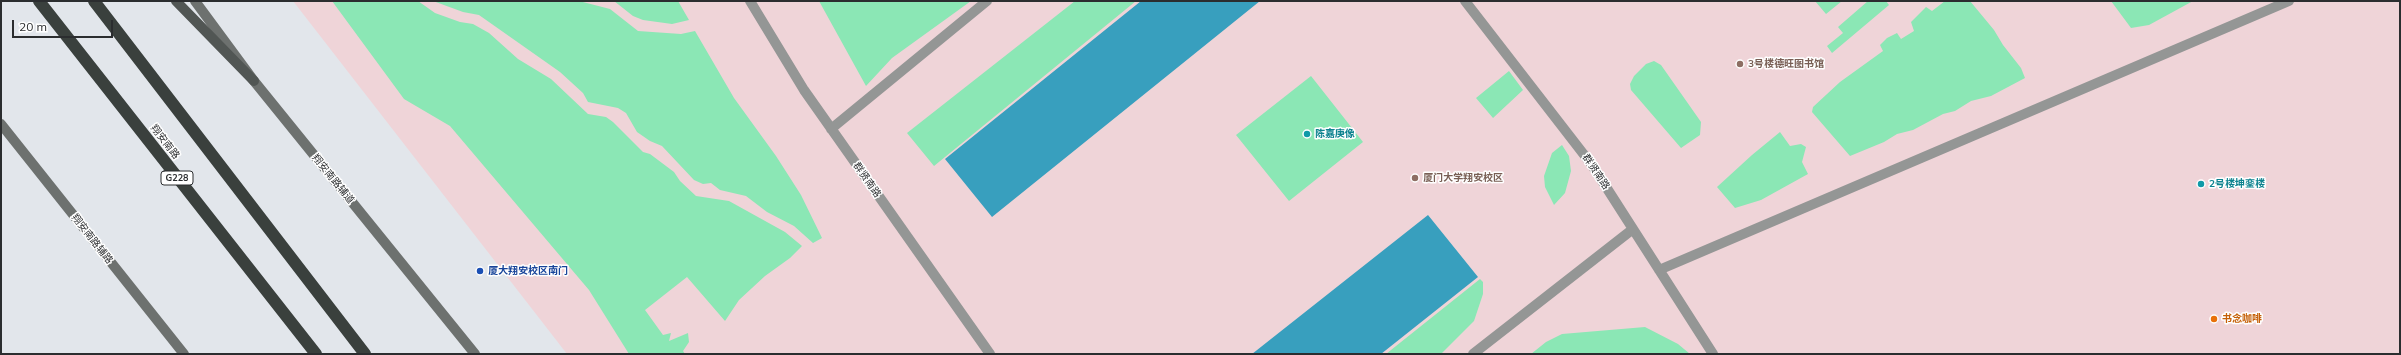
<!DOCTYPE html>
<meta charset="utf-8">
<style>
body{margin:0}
#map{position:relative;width:2401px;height:355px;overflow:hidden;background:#e2e6eb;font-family:Mulish,sans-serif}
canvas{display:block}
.frame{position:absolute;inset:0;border:2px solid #2b2d2f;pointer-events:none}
.scale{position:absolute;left:12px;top:20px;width:101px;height:18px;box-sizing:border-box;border:2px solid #2b2d2f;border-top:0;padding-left:5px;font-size:12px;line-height:14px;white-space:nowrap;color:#2b2d2f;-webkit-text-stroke:3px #fff;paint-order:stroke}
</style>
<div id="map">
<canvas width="2401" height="355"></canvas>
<div class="frame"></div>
<div class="scale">20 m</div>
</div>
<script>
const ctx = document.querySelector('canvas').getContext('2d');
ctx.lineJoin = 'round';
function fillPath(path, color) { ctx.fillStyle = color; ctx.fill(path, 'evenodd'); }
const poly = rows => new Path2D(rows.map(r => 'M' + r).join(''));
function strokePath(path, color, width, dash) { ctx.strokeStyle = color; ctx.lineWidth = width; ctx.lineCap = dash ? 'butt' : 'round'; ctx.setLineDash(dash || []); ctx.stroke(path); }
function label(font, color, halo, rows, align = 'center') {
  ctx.font = font + ' Mulish,"Noto Sans SC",sans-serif'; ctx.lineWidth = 3; ctx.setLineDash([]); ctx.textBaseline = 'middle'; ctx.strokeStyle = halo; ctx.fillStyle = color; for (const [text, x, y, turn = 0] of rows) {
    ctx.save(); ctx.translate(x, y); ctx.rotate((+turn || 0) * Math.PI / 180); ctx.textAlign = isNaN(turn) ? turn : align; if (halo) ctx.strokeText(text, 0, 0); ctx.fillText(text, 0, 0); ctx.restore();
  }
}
fillPath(poly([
 [293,1,2400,1,2400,354,567,354]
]), '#efd4d8');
fillPath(poly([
 [332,1,418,1,435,13,460,22,473,24,489,33,518,59,551,79,588,114,606,117,613,122,643,152,650,154,674,172,680,181,696,196,729,201,785,232,802,246,790,258,765,276,739,300,725,321,687,277,645,310,663,335,671,333,669,341,688,333,689,342,683,351,685,354,629,354,589,290,450,126,404,99],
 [433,1,579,1,610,9,638,31,681,34,695,31,734,98,776,156,801,195,822,238,813,243,794,226,767,212,746,196,720,190,711,183,703,184,694,180,662,146,650,141,637,132,626,113,618,108,588,102,583,93,560,72,479,15,463,12],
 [614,1,678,1,689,20,672,24,643,20,633,16],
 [819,1,971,1,892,58,866,86],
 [1075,1,1136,1,934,166,907,133],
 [1815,1,1842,1,1826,14],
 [1868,1,1886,1,1889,5,1832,53,1827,46,1843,33,1838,27],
 [1945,1,1970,1,1994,30,2003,45,2021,68,2025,78,1991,96,1971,101,1955,111,1943,114,1913,130,1897,134,1884,142,1850,156,1812,112,1813,107,1840,82,1883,51,1880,45,1887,38,1897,33,1901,39,1914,31,1911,22,1926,7,1932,11],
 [2111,1,2193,1,2149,25,2131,28],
 [1654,61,1661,65,1701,122,1700,135,1681,148,1631,90,1630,84,1634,76,1646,64],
 [1509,71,1523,90,1493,118,1476,98],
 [1311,76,1363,142,1289,201,1236,135],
 [1780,132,1790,146,1801,144,1806,147,1802,162,1808,174,1761,200,1735,208,1717,187,1752,155],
 [1562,145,1569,156,1571,171,1565,193,1554,205,1545,187,1544,176,1552,153],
 [1480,279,1483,282,1483,294,1474,321,1441,354,1386,354],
 [1645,327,1678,344,1690,354,1531,354,1546,342,1562,334]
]), '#8be7b5');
fillPath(poly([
 [1141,1,1260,1,992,217,945,159],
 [1428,215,1478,277,1381,354,1252,354]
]), '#389fbe');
strokePath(poly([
 [750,1,804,90,990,354],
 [1465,1,1592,165,1713,354],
 [831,129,987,1],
 [1659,270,2289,1],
 [1473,354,1633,229]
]), '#949695', 10);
strokePath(poly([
 [195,1,254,81,475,354],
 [1,124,184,354]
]), '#6d716f', 10);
strokePath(poly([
 [176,1,254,81]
]), '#515654', 10);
strokePath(poly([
 [39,1,316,354],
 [94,1,365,354]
]), '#3a403d', 12);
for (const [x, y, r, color] of [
 [1740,64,4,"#8d6e63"],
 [1307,134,4,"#0f9aa8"],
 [1415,178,4,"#8d6e63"],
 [2201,184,4,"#0f9aa8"],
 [480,271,4,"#1a4fb4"],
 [2214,319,4,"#e8710a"]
]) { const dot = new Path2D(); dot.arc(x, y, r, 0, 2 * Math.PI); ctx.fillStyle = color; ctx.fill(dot); strokePath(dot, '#fff', 1.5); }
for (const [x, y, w] of [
 [177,178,32]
]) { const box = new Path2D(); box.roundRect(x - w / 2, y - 7, w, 14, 3); ctx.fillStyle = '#fff'; ctx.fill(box); strokePath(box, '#2b2d2f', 1); }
label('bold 9px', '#2b2d2f', null, [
 ["G228",177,178]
]);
label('bold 10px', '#785e54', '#fff', [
 ["3号楼德旺图书馆",1748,64],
 ["厦门大学翔安校区",1423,178]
], 'left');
label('bold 10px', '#0d838f', '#fff', [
 ["陈嘉庚像",1315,134],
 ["2号楼坤銮楼",2209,184]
], 'left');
label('10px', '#2b2d2f', '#fff', [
 ["翔安南路",165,142,52],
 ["群贤南路",1596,172,56],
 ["翔安南路辅道",333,179,51],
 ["群贤南路",867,180,55],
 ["翔安南路辅路",92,239,52]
]);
label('bold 10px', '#164399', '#fff', [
 ["厦大翔安校区南门",488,271]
], 'left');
label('bold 10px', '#c56008', '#fff', [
 ["书念咖啡",2222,319]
], 'left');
</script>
